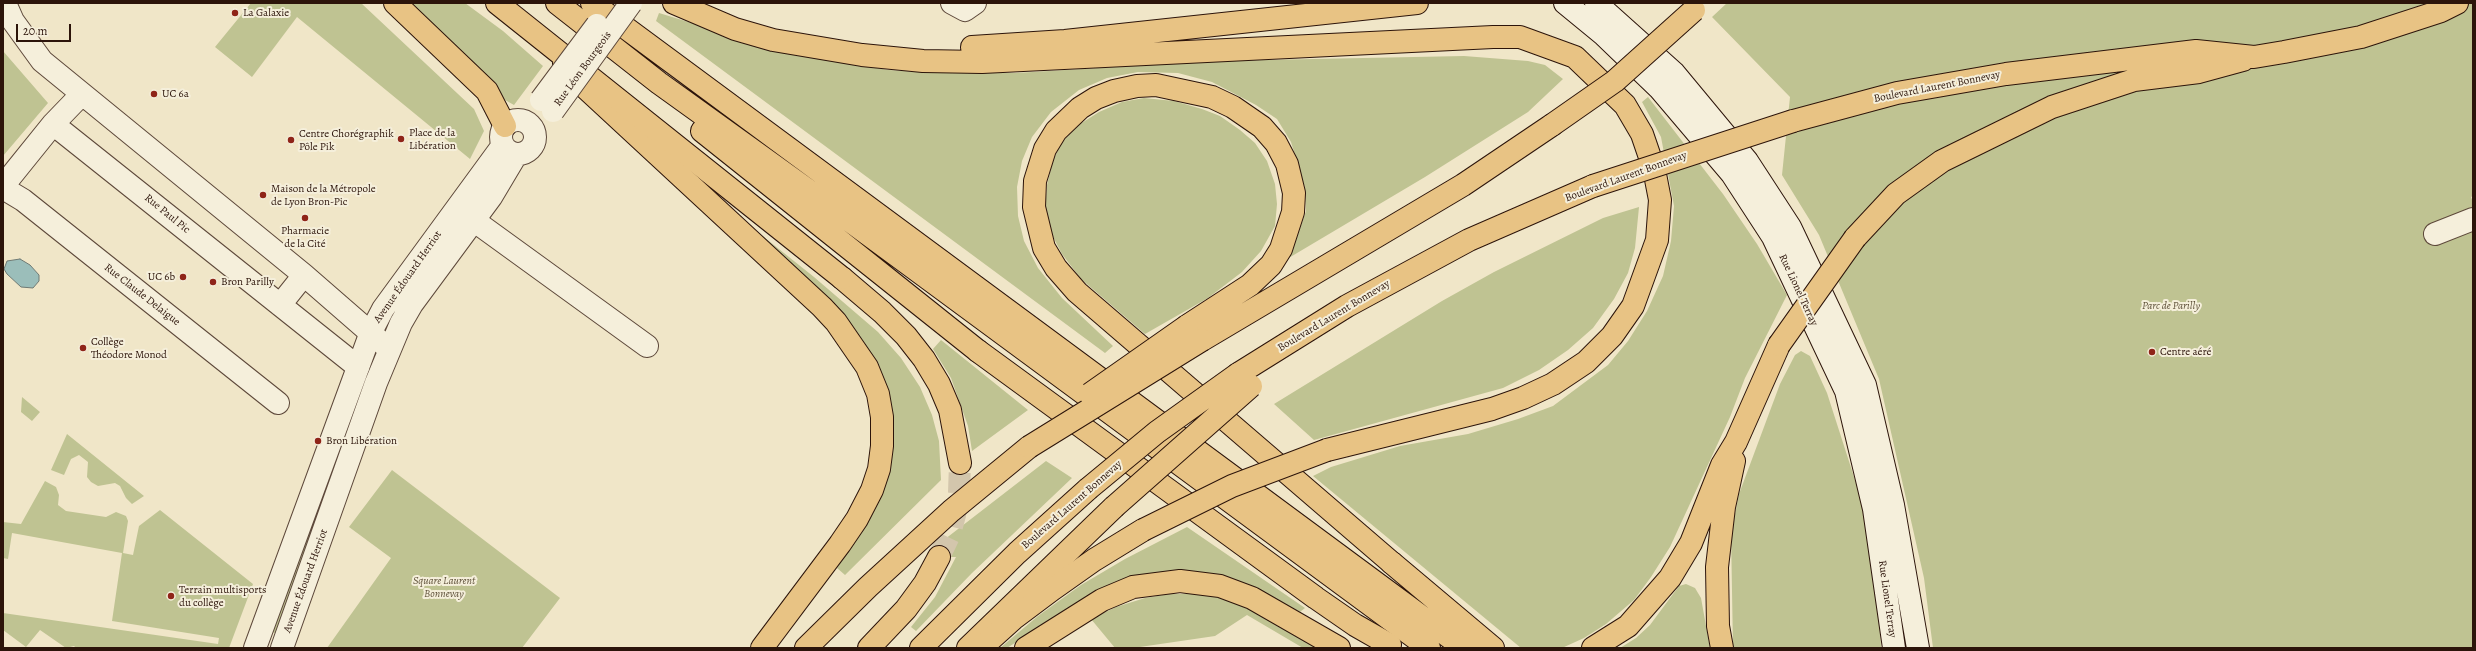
<!DOCTYPE html>
<meta charset="utf-8">
<style>
body{margin:0}
#map{position:relative;width:2476px;height:651px;overflow:hidden;background:#f0e6c8;font-family:Alegreya,serif}
canvas{display:block}
.frame{position:absolute;inset:0;border:4px solid #2c140a;pointer-events:none}
.scale{position:absolute;left:16px;top:24px;width:55px;height:18px;box-sizing:border-box;border:2px solid #2c140a;border-top:0;padding-left:5px;font-size:12px;line-height:14px;white-space:nowrap;color:#2c140a;-webkit-text-stroke:3px #f5efdb;paint-order:stroke}
</style>
<div id="map">
<canvas width="2476" height="651"></canvas>
<div class="frame"></div>
<div class="scale">20 m</div>
</div>
<script>
const ctx = document.querySelector('canvas').getContext('2d');
ctx.lineJoin = 'round';
function fillPath(path, color) { ctx.fillStyle = color; ctx.fill(path, 'evenodd'); }
const poly = rows => new Path2D(rows.map(r => 'M' + r).join(''));
function strokePath(path, color, width, dash) { ctx.strokeStyle = color; ctx.lineWidth = width; ctx.lineCap = dash ? 'butt' : 'round'; ctx.setLineDash(dash || []); ctx.stroke(path); }
function label(font, color, halo, rows, align = 'center') {
  ctx.font = font + ' Alegreya,serif'; ctx.lineWidth = 4; ctx.setLineDash([]); ctx.textBaseline = 'middle'; ctx.strokeStyle = halo; ctx.fillStyle = color; for (const [text, x, y, turn = 0] of rows) {
    ctx.save(); ctx.translate(x, y); ctx.rotate((+turn || 0) * Math.PI / 180); ctx.textAlign = isNaN(turn) ? turn : align; if (halo) ctx.strokeText(text, 0, 0); ctx.fillText(text, 0, 0); ctx.restore();
  }
}
fillPath(poly([
 [251,3,361,3,474,109,484,131,470,159,297,17,252,77,215,47],
 [409,3,465,3,503,31,543,66,514,105,505,100],
 [1727,3,2473,3,2473,196,2471,197,2473,202,2473,648,1933,648,1924,578,1879,379,1819,235,1782,175,1790,97,1712,17],
 [659,13,774,48,832,61,889,70,936,73,1016,73,1212,61,1464,56,1528,61,1545,65,1563,79,1528,112,1425,177,1287,259,1296,240,1306,211,1305,188,1291,142,1277,119,1256,105,1212,82,1178,73,1138,72,1107,78,1079,90,1051,112,1032,137,1022,161,1017,187,1018,216,1024,241,1038,268,1062,298,1113,346,1105,353,656,21],
 [3,51,48,103,3,156],
 [1648,97,1723,194,1757,244,1787,295,1745,378,1730,417,1670,547,1651,577,1634,600,1606,624,1584,638,1562,648,1521,648,1313,476,1331,467,1400,446,1468,434,1518,419,1553,406,1608,365,1628,341,1647,311,1663,276,1671,241,1674,206,1661,137,1642,102],
 [1144,98,1174,101,1202,109,1220,116,1240,130,1255,143,1267,161,1275,184,1277,204,1275,226,1261,251,1242,272,1208,298,1145,334,1081,279,1062,254,1051,233,1045,211,1047,185,1053,160,1062,142,1080,124,1099,112,1122,102],
 [715,198,814,277,878,332,901,358,920,387,932,415,939,441,941,480,845,575,837,568,868,520,886,397],
 [1639,207,1635,248,1628,273,1614,299,1593,328,1568,350,1539,370,1503,388,1314,440,1274,404,1442,301,1494,272,1603,218],
 [941,340,1028,410,972,451,968,426,951,378,933,349],
 [1801,351,1810,356,1827,393,1864,508,1880,624,1881,648,1733,648,1731,534,1739,494,1780,384,1795,355],
 [356,395,361,399,275,633,268,630],
 [22,397,40,412,32,421,21,412],
 [67,434,144,496,132,504,126,498,120,486,115,483,98,486,91,482,87,477,88,462,79,455,71,459,64,475,51,470],
 [1046,461,1072,478,972,573,916,631,911,627,935,597,956,557,927,557,927,553],
 [392,470,560,598,522,648,327,648,391,558,349,527],
 [45,481,56,487,59,495,58,505,66,511,106,517,116,512,126,516,128,521,123,553,133,555,139,526,160,510,253,584,229,648,76,648,74,646,66,648,40,630,26,647,3,630,3,613,218,644,219,638,112,621,122,553,12,533,8,559,3,558,3,522,21,524],
 [1187,527,1305,608,1300,612,1257,589,1096,591,1007,648,1000,648,1038,616,1081,585,1125,559],
 [1686,584,1695,588,1701,598,1710,648,1620,648,1636,638,1650,625,1679,586],
 [1169,594,1194,594,1227,598,1253,608,1327,648,1303,648,1247,615,1215,636,1133,648,1115,648,1091,619,1116,607,1145,598]
]), '#bfc392');
const water = poly([
 [20,259,30,265,39,275,39,281,33,288,21,287,7,274,4,269,7,261,20,259]
]);
fillPath(water, '#9bbeba');
strokePath(water, '#6f7a74', 1);
strokePath(poly([
 [939,557,950,534,955,515,959,493,960,463]
]), '#d3c6ac', 22, [22, 11]);
const minor = poly([
 [5,3,13,21,42,61,304,275,389,349],
 [952,3,965,10,975,3],
 [53,124,358,367],
 [3,186,53,124,81,95],
 [3,188,23,200,278,403],
 [458,209,647,346],
 [2435,234,2473,219],
 [280,305,304,275]
]);
const tertiary = poly([
 '501 137a17 17 0 1 1 34 0a17 17 0 1 1-34 0Z',
 [255,648,371,332,383,309,503,145],
 [282,648,376,383,401,323,412,304,491,197,516,155]
]);
const secondary = poly([
 [1565,3,1604,35,1659,88,1732,174,1773,237,1846,391,1874,509,1894,648],
 [1596,3,1674,73,1747,161,1790,227,1865,385,1893,505,1918,648]
]);
const trunk = poly([
 [564,64,578,81,822,307,836,322,867,367,878,394,882,417,882,446,879,469,872,490,857,519,840,544,762,648],
 [1793,121,1897,93,2006,74,2196,51,2254,57,2284,52,2361,37,2441,11,2457,3],
 [1855,238,1896,194,1942,161,2052,107,2134,80,2199,72,2243,60],
 [842,278,882,312,906,336,924,359,939,384,950,410,960,463],
 [1187,326,1250,285,1271,265,1281,249,1293,212,1294,193,1287,164,1276,143,1262,127,1233,107,1212,97,1156,85,1137,86,1114,91,1096,98,1080,108,1056,131,1045,149,1035,181,1034,207,1044,248,1056,268,1077,292,1392,563],
 [1202,340,1463,185,1552,125],
 [978,351,1316,598,1355,625,1390,645],
 [1238,374,1347,306,1469,240,1593,186],
 [806,648,868,587,951,511,1029,447],
 [869,648,906,609,925,583,939,557],
 [921,648,1017,553,1088,489],
 [968,648,1114,507],
 [1026,648,1102,600,1133,587,1180,581,1220,586,1252,598,1339,648],
 [1593,648,1628,626,1670,578,1691,543,1722,465,1736,442,1779,345],
 [1722,648,1718,626,1717,567,1724,507,1734,461]
]);
const motorway = poly([
 [395,3,487,91,505,126],
 [497,3,842,278],
 [557,3,659,83,823,201,1429,648],
 [592,3,1464,648],
 [674,3,735,29,773,40,862,55,923,61,982,62,1493,37,1520,37,1575,57,1625,105,1642,134,1654,169,1660,200,1657,240,1633,306,1612,336,1586,362,1553,384,1523,398,1492,409,1327,450],
 [972,47,1065,41,1417,3],
 [702,131,978,351],
 [1392,563,1493,648],
 [981,648,1013,619,1053,589,1094,560,1143,530]
]);
strokePath(minor, '#5d483a', 24);
strokePath(tertiary, '#5d483a', 24);
strokePath(secondary, '#2c140a', 24);
strokePath(trunk, '#2c140a', 24);
strokePath(motorway, '#2c140a', 24);
strokePath(minor, '#f5efdb', 22);
strokePath(tertiary, '#f5efdb', 22);
strokePath(secondary, '#f5efdb', 22);
strokePath(trunk, '#e8c384', 22);
strokePath(motorway, '#e8c384', 22);
const tertiaryBridge = poly([
 [541,100,597,25],
 [553,111,631,3]
]);
const trunkBridge = poly([
 [1552,125,1615,81,1694,10],
 [1593,186,1793,121],
 [1779,345,1855,238],
 [1090,394,1187,326],
 [1029,447,1202,340],
 [1088,489,1157,432,1238,374],
 [1114,507,1251,386]
]);
const motorwayBridge = poly([
 [1143,530,1232,486,1327,450]
]);
strokePath(tertiaryBridge, '#5d483a', 24, []);
strokePath(trunkBridge, '#2c140a', 24, []);
strokePath(motorwayBridge, '#2c140a', 24, []);
strokePath(tertiaryBridge, '#f5efdb', 22);
strokePath(trunkBridge, '#e8c384', 22);
strokePath(motorwayBridge, '#e8c384', 22);
for (const [x, y, r, color] of [
 [235,13,4,"#8f2418"],
 [154,94,4,"#8f2418"],
 [401,139,4,"#8f2418"],
 [291,140,4,"#8f2418"],
 [263,195,4,"#8f2418"],
 [305,218,4,"#8f2418"],
 [183,277,4,"#8f2418"],
 [213,282,4,"#8f2418"],
 [83,348,4,"#8f2418"],
 [2152,352,4,"#8f2418"],
 [318,441,4,"#8f2418"],
 [171,596,4,"#8f2418"]
]) { const dot = new Path2D(); dot.arc(x, y, r, 0, 2 * Math.PI); ctx.fillStyle = color; ctx.fill(dot); strokePath(dot, '#f5efdb', 1.5); }
label('11px', '#2c140a', '#f5efdb', [
 ["La Galaxie",243,13],
 ["UC 6a",162,94],
 ["Place de la",409,133],
 ["Libération",409,146],
 ["Centre Chorégraphik",299,134],
 ["Pôle Pik",299,147],
 ["Maison de la Métropole",271,189],
 ["de Lyon Bron-Pic",271,202],
 ["Pharmacie",305,231,"center"],
 ["de la Cité",305,244,"center"],
 ["UC 6b",175,277,"right"],
 ["Bron Parilly",221,282],
 ["Collège",91,342],
 ["Théodore Monod",91,355],
 ["Centre aéré",2160,352],
 ["Bron Libération",326,441],
 ["Terrain multisports",179,590],
 ["du collège",179,603]
], 'left');
label('11px', '#2c140a', '#f5efdb', [
 ["Rue Léon Bourgeois",583,69,-54],
 ["Boulevard Laurent Bonnevay",1937,87,-11],
 ["Boulevard Laurent Bonnevay",1626,177,-20],
 ["Rue Paul Pic",167,214,39],
 ["Avenue Édouard Herriot",408,277,-55],
 ["Rue Lionel Terray",1798,290,65],
 ["Rue Claude Delaigue",142,295,38],
 ["Boulevard Laurent Bonnevay",1334,316,-31],
 ["Boulevard Laurent Bonnevay",1072,505,-41],
 ["Avenue Édouard Herriot",306,581,-70],
 ["Rue Lionel Terray",1887,599,82]
]);
label('italic 11px', '#5f513a', '#f5efdb', [
 ["Parc de Parilly",2171,306],
 ["Square Laurent",444,581],
 ["Bonnevay",444,594]
]);
</script>
